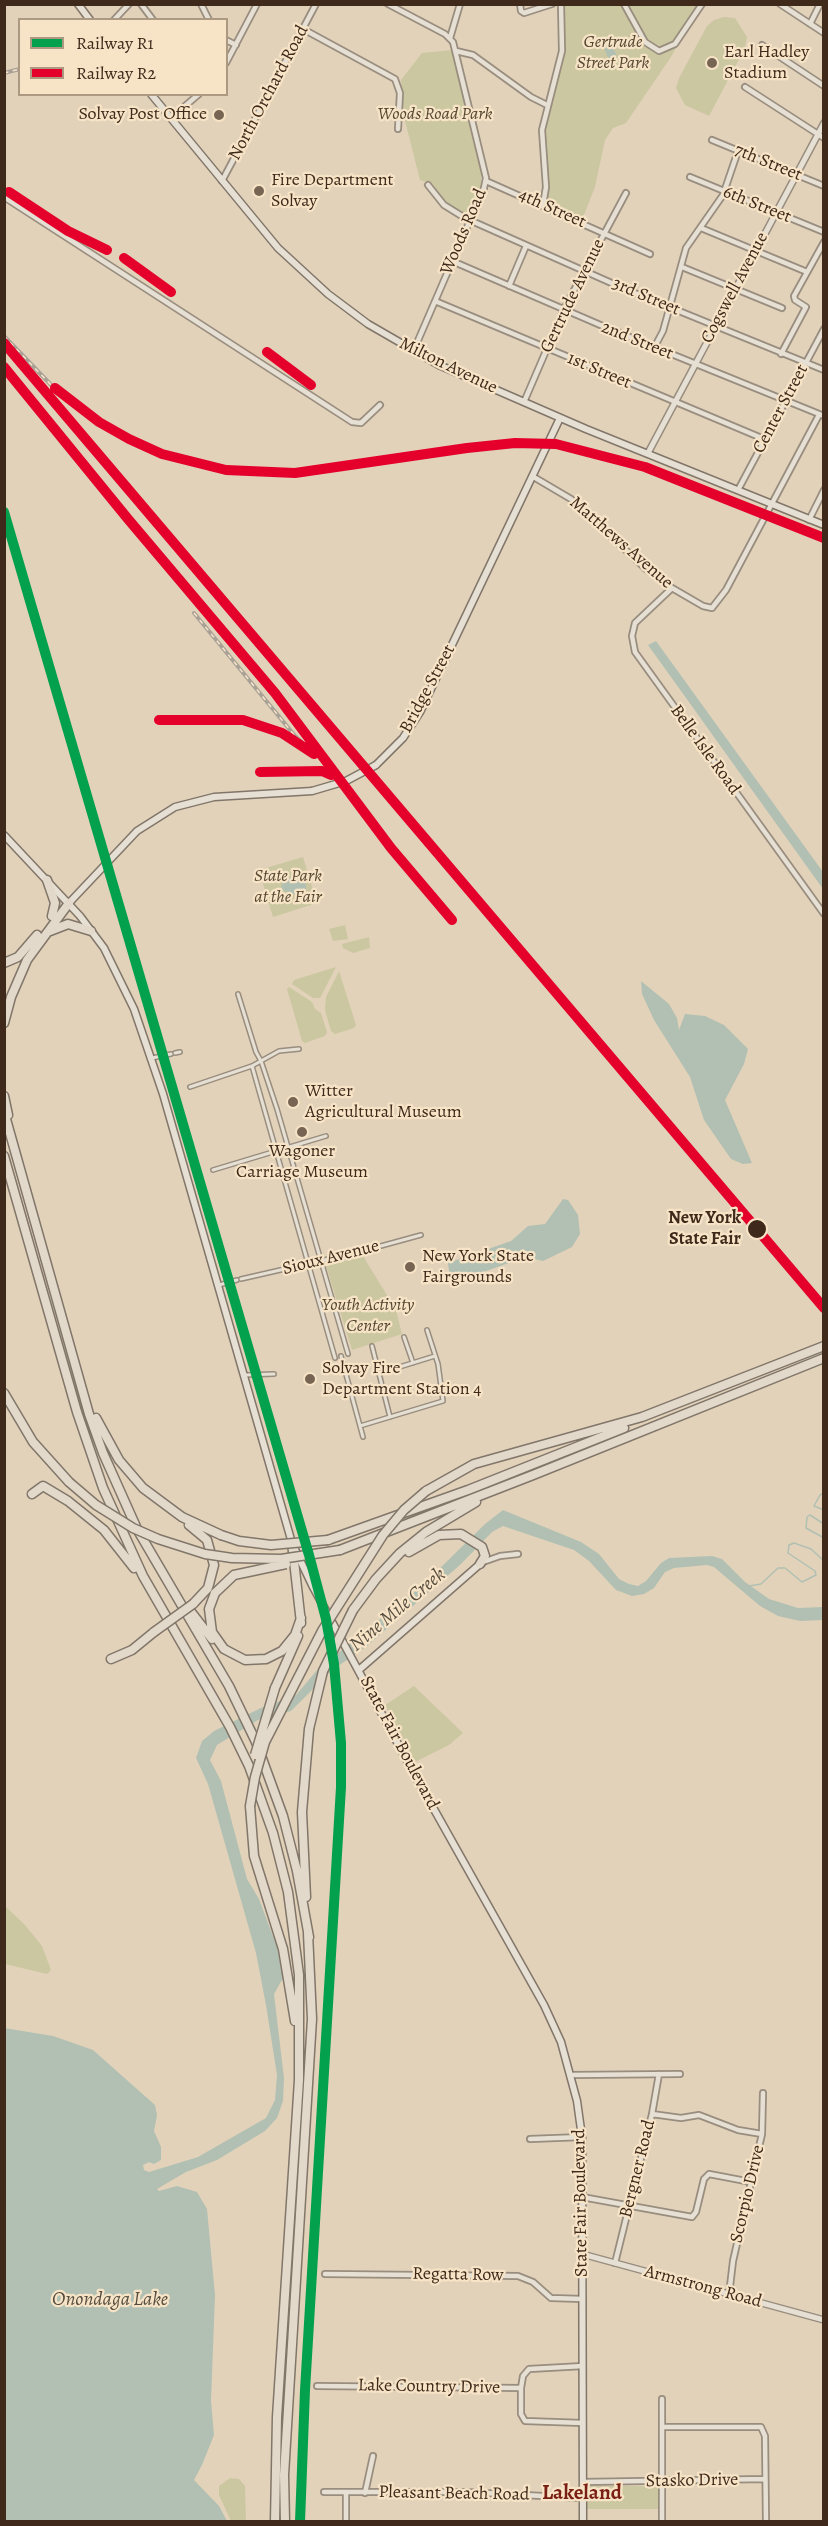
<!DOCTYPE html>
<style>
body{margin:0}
#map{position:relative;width:828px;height:2526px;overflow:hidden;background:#e2d2ba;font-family:Alegreya,serif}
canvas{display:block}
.frame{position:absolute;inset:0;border:6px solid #3e291a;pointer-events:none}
.legend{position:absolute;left:18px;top:18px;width:210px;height:78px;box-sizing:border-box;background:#f7e4c7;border:2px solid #ad9982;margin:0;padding:8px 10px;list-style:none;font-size:18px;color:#3e291a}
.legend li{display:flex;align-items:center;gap:12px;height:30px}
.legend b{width:30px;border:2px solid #ad9982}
</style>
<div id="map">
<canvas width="828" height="2526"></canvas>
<div class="frame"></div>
<ul class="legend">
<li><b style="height:8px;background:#03a04e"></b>Railway R1</li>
<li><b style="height:8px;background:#e4002b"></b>Railway R2</li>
</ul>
</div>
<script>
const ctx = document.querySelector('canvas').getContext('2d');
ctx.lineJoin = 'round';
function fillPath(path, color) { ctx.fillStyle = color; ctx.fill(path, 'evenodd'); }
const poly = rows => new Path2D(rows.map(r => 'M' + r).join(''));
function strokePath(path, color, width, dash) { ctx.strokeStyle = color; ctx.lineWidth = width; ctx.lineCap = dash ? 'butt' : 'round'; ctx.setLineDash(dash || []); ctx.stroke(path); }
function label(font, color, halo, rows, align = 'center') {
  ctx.font = font + ' Alegreya,serif'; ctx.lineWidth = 4.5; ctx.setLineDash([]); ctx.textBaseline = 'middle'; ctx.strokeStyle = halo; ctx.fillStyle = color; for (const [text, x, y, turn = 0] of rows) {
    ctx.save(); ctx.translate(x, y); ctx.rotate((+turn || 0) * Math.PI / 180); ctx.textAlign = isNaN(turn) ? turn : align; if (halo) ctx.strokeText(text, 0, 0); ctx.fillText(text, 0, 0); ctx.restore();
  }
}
fillPath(poly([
 [564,5,700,5,671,57,626,123,613,128,605,140,595,187,582,220,548,204,544,128,565,55],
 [724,17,735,18,747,37,745,48,709,116,685,105,676,88,679,78,707,26,714,20],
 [452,50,481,173,481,188,469,217,448,205,432,184,420,180,403,113,401,80,422,53],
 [303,857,317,903,273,917,259,870],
 [345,925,348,939,333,941,329,929],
 [369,937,370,948,353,953,343,948,342,944],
 [336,967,320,998,313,998,292,984,294,980],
 [339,971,356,1025,354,1028,335,1034,331,1031,325,1010,326,997],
 [289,987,312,1002,315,1009,321,1013,327,1032,325,1036,305,1043,302,1041,287,989],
 [363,1256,396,1310,402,1334,352,1350,326,1266],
 [414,1686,463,1733,449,1745,415,1762,385,1705],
 [5,1906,25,1925,42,1946,51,1970,47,1974,5,1964],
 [230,2478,239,2479,245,2486,246,2521,231,2521,219,2495,219,2486],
 [587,2486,660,2486,660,2509,587,2509]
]), '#cbc7a0');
fillPath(poly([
 [611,42,617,57,609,60,603,45],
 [656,641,823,872,823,889,648,645],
 [298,874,306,877,306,889,296,894,284,891,281,886,284,881],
 [641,981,669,1004,677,1018,679,1030,685,1014,705,1016,724,1025,748,1049,744,1064,725,1100,752,1163,743,1164,731,1159,704,1120,690,1077,654,1020,642,994],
 [563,1199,568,1200,578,1215,580,1234,572,1247,543,1261,526,1257,466,1278,450,1278,448,1263,511,1241,528,1226,545,1224],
 [503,1510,581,1542,599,1554,619,1579,629,1584,638,1586,646,1581,661,1563,669,1558,712,1556,722,1559,745,1582,769,1599,798,1608,823,1607,823,1620,800,1621,778,1616,760,1606,714,1567,707,1565,674,1568,665,1572,654,1588,644,1594,632,1596,616,1590,589,1561,574,1550,503,1526,492,1532,461,1564,367,1646,331,1671,291,1711,258,1720,217,1745,210,1760,221,1781,247,1879,259,1899,277,1947,283,1978,274,1994,284,2078,283,2101,277,2118,265,2131,217,2160,186,2172,157,2189,159,2191,177,2186,197,2192,207,2209,215,2295,211,2401,214,2435,202,2465,194,2480,219,2506,227,2521,5,2521,4,2028,53,2036,93,2050,155,2105,157,2115,154,2131,161,2147,161,2160,154,2164,149,2162,143,2165,144,2170,149,2172,198,2157,266,2118,275,2100,277,2075,266,2005,256,1953,208,1784,196,1758,202,1741,214,1731,261,1708,296,1695,318,1669,423,1585,485,1524]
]), '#b1c0b2');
strokePath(poly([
 [824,1493,820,1495,814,1506,824,1510],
 [824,1524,810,1515,807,1517,806,1528,824,1538],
 [749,1586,761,1584,778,1568,785,1568,802,1582,816,1575,815,1571,788,1553,789,1545,794,1543,811,1549,824,1561]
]), '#b1c0b2', 1.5);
const pedestrian = poly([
 [238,994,256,1052,261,1061,277,1109,348,1354],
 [175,1053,180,1052],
 [152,1058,171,1054],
 [252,1066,335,1358],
 [190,1087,252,1066,279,1051,299,1049],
 [213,1170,326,1136],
 [241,1279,359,1252,421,1235],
 [219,1285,237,1280],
 [404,1337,413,1363],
 [372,1346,390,1417],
 [341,1356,363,1437],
 [380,1373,435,1356],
 [245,1375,274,1374],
 [360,1426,443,1401,438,1364,427,1330]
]);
const minor = poly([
 [141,4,153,20],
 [201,4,209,20],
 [388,4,445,34,453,42,486,178,484,188,413,352],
 [520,4,521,11,524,13,552,4],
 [624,4,645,42,659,51,675,44,702,4],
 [780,4,824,33],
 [114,20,129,4],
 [810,24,820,4],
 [303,29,395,79,400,93,398,129],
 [450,38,460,4],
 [226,40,236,45],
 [762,45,824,86],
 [456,51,473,55,531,97,547,105],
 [226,63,257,4],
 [745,87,824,138],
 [171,118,199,94],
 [712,140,824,186],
 [690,177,824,232],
 [222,181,316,4],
 [486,181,650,254],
 [428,185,444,205,465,218,625,289,824,370],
 [4,197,352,422,361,423,380,405],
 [543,205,546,187,542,130,562,51,561,4],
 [701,228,807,272],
 [452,261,605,327,824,416],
 [682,267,782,308],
 [509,286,526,246],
 [435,301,764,439],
 [654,348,663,331,686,248,723,195,738,151],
 [781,354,806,307,795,300,794,296,824,242],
 [524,402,564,309,626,193],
 [532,476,571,499,646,569,672,588,703,606,712,608,726,590,819,415],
 [738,490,824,329],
 [809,520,824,490],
 [672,588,635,623,632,636,635,652,824,914],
 [483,1562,500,1556,518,1554],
 [570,2075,680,2074],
 [652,2114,681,2118,699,2115,738,2130,762,2134],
 [530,2139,582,2137],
 [582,2197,692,2217,696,2212,704,2179,709,2174,751,2182],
 [615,2263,652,2114,659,2074],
 [325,2274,518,2276,533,2282,551,2298,583,2299],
 [729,2295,733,2261,762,2134,763,2093],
 [317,2386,521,2388,521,2414,525,2421,583,2423],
 [521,2388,523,2376,529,2369,583,2366],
 [663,2427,761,2427,765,2436,766,2522],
 [583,2482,765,2479],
 [324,2492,464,2492,583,2498],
 [346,2493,346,2522],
 [365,2493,373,2456],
 [662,2522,662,2399]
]);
const tertiary = poly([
 [648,453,824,123],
 [582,2254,824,2320]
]);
const secondary = poly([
 [78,4,90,20],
 [151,94,278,248,328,294,368,324,439,365,586,429,824,525],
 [376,765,403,738,420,712,560,418],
 [4,835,80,916,104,948,134,1009,163,1094,292,1543,312,1585,417,1779,544,2005,561,2042,577,2101,582,2137,583,2522],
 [69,903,137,831,175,807,214,797,312,791],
 [360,1669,480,1564]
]);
const motorway = poly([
 [47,880,55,903,52,916],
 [50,931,68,924,91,931],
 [4,963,18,957,37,935],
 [4,1023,11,997,27,960,69,903],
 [4,1096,8,1115],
 [4,1112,89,1414,103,1453,137,1529,229,1686,256,1742,283,1816,297,1871,309,1937],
 [4,1156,77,1412,103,1488,143,1576,230,1727,249,1766,273,1833,288,1892,299,1975,299,2080,277,2417,275,2522],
 [4,1393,33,1442,69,1482],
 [96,1418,119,1460,143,1488,182,1517,221,1535],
 [426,1491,474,1464,642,1417,824,1346],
 [32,1494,43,1486,68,1501,104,1530,134,1568],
 [189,1525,207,1540,214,1565,208,1588,193,1604],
 [328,1540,468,1490,624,1428],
 [292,1543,301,1623],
 [340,1550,533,1475,824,1358],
 [409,1552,439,1535,461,1534,482,1547,485,1556,480,1564],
 [215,1593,209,1609,212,1632,224,1649,245,1660,266,1659,282,1651,295,1635,301,1618],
 [353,1610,376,1579,400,1553,426,1532,476,1502],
 [191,1612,212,1639],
 [111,1659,132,1650,154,1632],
 [275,1688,298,1636],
 [250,1806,254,1856,283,1949,295,2021],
 [306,1897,302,1812,309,1729],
 [285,2522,284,2475,312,2019,308,1933]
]);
strokePath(pedestrian, '#988d7e', 6);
strokePath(minor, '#988d7e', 8);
strokePath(tertiary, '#988d7e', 8);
strokePath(secondary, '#817669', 9);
strokePath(motorway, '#817669', 11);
strokePath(pedestrian, '#e6dfd3', 3);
strokePath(minor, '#e6dfd3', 4.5);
strokePath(tertiary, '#e6dfd3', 5);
strokePath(secondary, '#e6dfd3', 6);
strokePath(motorway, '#e2d9cb', 8);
const rail = poly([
 [4,73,20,69],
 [9,192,68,231,107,250],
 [124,258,171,292],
 [4,336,56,390,99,422,162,454,198,464,251,473,295,473,467,448,515,443,556,444,645,467,824,538],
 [267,352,311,385],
 [4,367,128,519,275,693,391,848,452,920],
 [4,512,309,1555,326,1619,334,1664,341,1743,341,1787,305,2390,300,2522],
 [194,613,295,736,314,754],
 [159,720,243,720,261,724,294,741],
 [285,772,322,771,331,775]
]);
strokePath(rail, '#a9a196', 4);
strokePath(rail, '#f7e4c7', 1.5, [4.5]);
const secondaryBridge = poly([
 [312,791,346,781,376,765]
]);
const motorwayBridge = poly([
 [69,1482,96,1505,133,1528,158,1539,205,1554,232,1558,281,1559,340,1550],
 [221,1535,239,1541,271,1545,328,1540],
 [215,1593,234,1575,286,1564],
 [154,1632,193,1604],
 [309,1729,323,1671,353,1610],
 [255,1755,275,1688],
 [250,1806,255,1777,265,1742,322,1631,383,1535,404,1510,426,1491]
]);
strokePath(secondaryBridge, '#817669', 9, []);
strokePath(motorwayBridge, '#817669', 11, []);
strokePath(secondaryBridge, '#e6dfd3', 6);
strokePath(motorwayBridge, '#e2d9cb', 8);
strokePath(poly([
 [4,512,309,1555,326,1619,334,1664,341,1743,341,1787,305,2390,300,2522]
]), '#03a04e', 10);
strokePath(poly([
 [9,192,68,231,107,250],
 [124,258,171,292],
 [4,343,824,1308],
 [267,352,311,385],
 [4,367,128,519,275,693,391,848,452,920],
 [55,388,99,422,129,439,162,454,226,470,295,473,467,448,515,443,556,444,645,467,824,538],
 [159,720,243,720,282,733,314,754],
 [260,772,322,771,331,775]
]), '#e4002b', 10);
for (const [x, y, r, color] of [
 [712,63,6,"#776452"],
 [219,115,6,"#776452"],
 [259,191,6,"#776452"],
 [293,1102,6,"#776452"],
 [302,1132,6,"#776452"],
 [757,1229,10,"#3e291a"],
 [410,1267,6,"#776452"],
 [310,1379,6,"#776452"]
]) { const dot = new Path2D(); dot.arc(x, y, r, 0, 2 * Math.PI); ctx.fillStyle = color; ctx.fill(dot); strokePath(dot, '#f7e4c7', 2); }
label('italic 18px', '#564731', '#f7e4c7', [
 ["Gertrude",613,43],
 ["Street Park",613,64],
 ["Woods Road Park",435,115],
 ["State Park",288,877],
 ["at the Fair",288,898],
 ["Youth Activity",368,1306],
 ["Center",368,1327]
]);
label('18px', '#3e291a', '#f7e4c7', [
 ["Earl Hadley",724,53],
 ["Stadium",724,74],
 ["Solvay Post Office",207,115,"right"],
 ["Fire Department",271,181],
 ["Solvay",271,202],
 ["Witter",305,1092],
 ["Agricultural Museum",305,1113],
 ["Wagoner",302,1152,"center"],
 ["Carriage Museum",302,1173,"center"],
 ["New York State",422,1257],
 ["Fairgrounds",422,1278],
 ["Solvay Fire",322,1369],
 ["Department Station 4",322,1390]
], 'left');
label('18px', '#3e291a', '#f7e4c7', [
 ["North Orchard Road",269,93,-62],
 ["7th Street",768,163,22],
 ["6th Street",757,205,22],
 ["4th Street",552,209,24],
 ["Woods Road",464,232,-67],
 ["Cogswell Avenue",735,288,-62],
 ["Gertrude Avenue",573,296,-64],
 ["3rd Street",646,297,23],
 ["2nd Street",637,341,22],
 ["Milton Avenue",448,366,26],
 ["1st Street",599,371,23],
 ["Center Street",781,409,-62],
 ["Matthews Avenue",621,543,41],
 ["Bridge Street",428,689,-62],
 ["Belle Isle Road",705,750,54],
 ["Sioux Avenue",331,1258,-14],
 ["State Fair Boulevard",399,1743,62],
 ["Bergner Road",638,2169,-76],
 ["Scorpio Drive",748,2194,-77],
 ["State Fair Boulevard",581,2203,-91],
 ["Regatta Row",458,2275,1],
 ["Armstrong Road",703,2287,15],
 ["Lake Country Drive",429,2387,1],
 ["Stasko Drive",692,2481,-1],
 ["Pleasant Beach Road",454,2494,1]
]);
label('bold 18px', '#3e291a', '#f7e4c7', [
 ["New York",741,1219],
 ["State Fair",741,1240]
], 'right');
label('italic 20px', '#564d3f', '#f7e4c7', [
 ["Nine Mile Creek",398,1610,-40],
 ["Onondaga Lake",110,2300]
]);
label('bold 21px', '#7a1f14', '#f7e4c7', [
 ["Lakeland",582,2494]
]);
</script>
